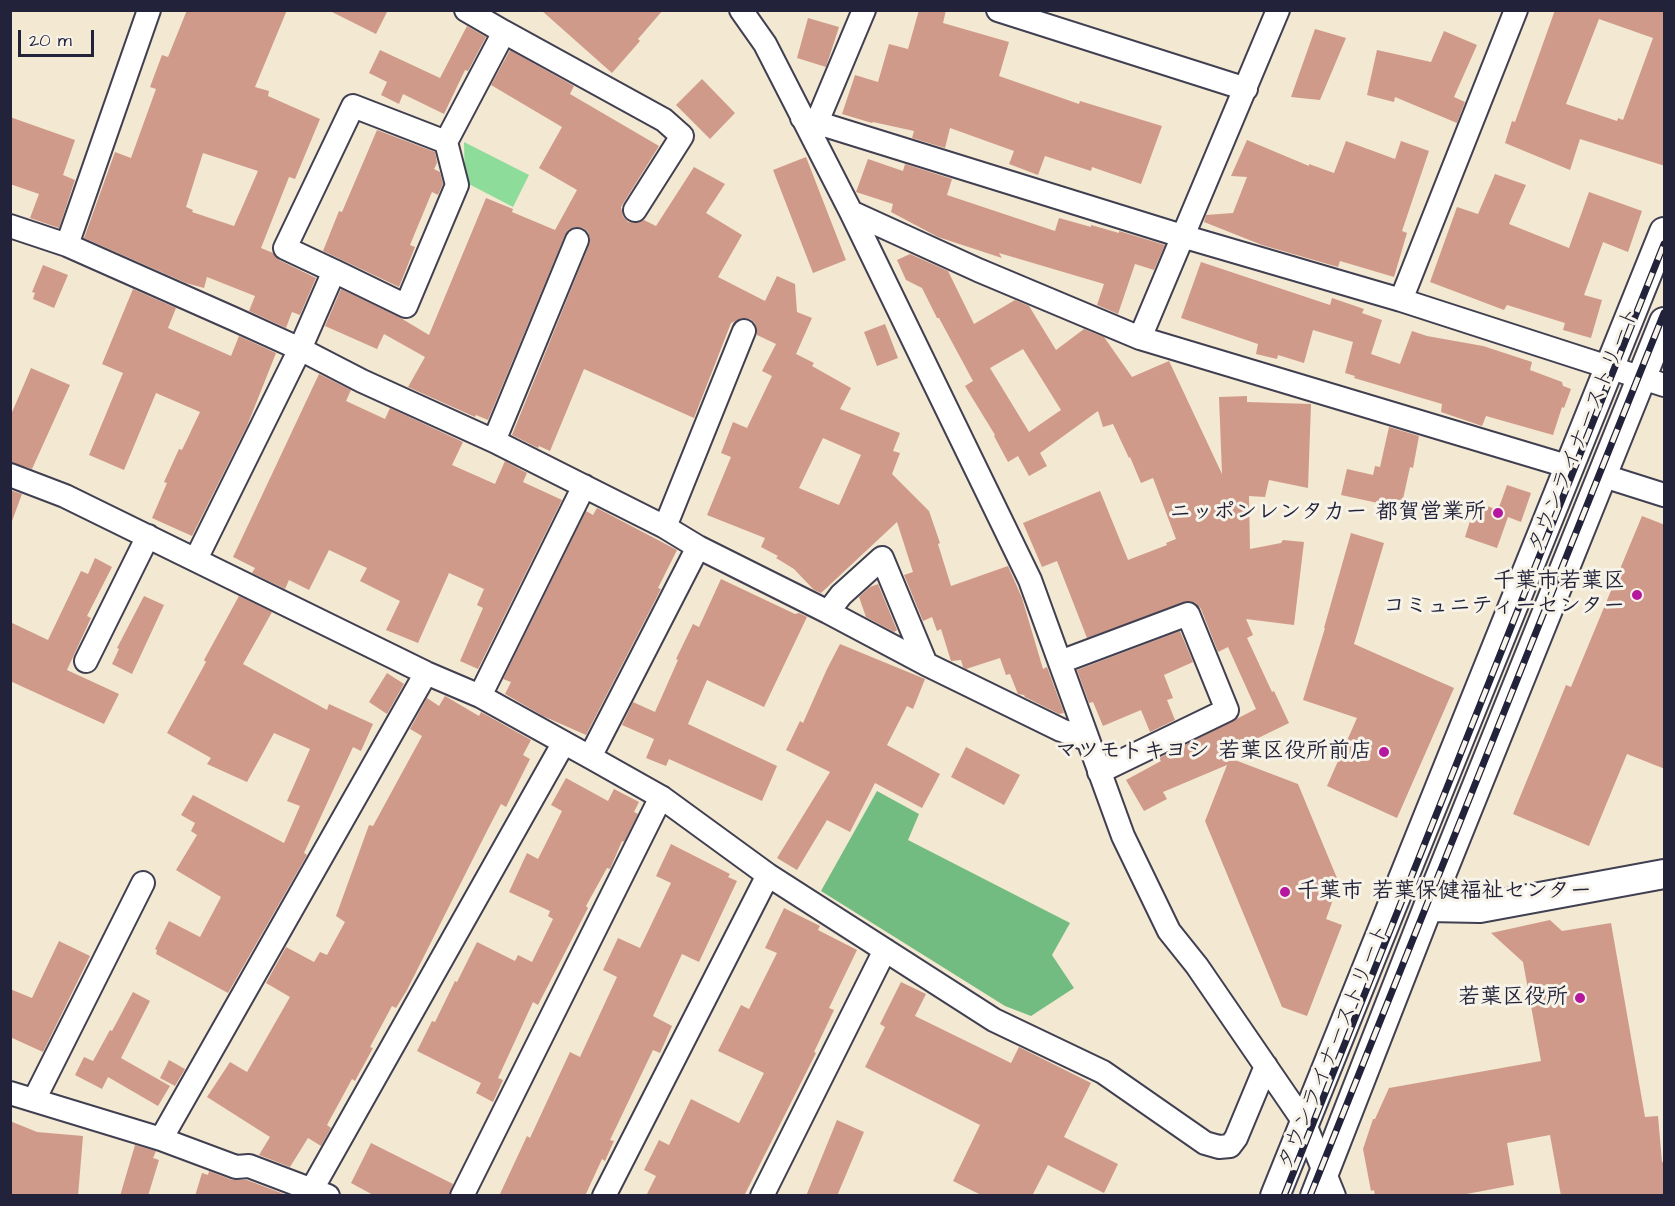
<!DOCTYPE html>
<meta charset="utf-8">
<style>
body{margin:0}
#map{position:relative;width:1675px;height:1206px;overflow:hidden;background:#f3e8d1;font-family:"Architects Daughter",sans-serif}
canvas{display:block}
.frame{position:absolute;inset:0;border:12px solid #22223b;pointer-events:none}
.scale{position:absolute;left:18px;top:30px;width:76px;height:27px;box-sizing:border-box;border:3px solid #22223b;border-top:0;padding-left:8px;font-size:18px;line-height:21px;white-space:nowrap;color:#22223b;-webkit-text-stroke:4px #f7f3e8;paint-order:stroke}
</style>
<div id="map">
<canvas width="1675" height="1206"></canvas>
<div class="frame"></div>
<div class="scale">20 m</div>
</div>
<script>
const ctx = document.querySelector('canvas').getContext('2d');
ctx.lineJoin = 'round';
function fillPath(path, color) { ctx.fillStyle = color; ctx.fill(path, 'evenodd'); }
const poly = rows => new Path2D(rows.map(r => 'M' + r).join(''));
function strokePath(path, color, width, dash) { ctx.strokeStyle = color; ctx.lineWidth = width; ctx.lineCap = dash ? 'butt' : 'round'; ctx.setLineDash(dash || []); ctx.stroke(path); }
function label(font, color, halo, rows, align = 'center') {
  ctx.font = font + ' "Architects Daughter","Klee One",sans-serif'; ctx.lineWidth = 6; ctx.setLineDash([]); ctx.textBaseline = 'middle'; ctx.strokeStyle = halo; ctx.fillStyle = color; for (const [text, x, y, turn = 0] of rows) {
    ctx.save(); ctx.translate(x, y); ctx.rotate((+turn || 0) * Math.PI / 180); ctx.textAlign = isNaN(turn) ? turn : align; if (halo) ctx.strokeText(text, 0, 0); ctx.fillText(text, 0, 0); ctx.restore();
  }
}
fillPath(poly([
 [464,142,529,175,513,207,465,182]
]), '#8edc9a');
fillPath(poly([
 [877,791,919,814,908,840,1070,923,1052,955,1074,988,1031,1016,1005,1006,821,891]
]), '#72bc82');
fillPath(poly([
 [187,10,287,10,255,87,269,91,268,96,320,119,295,179,289,177,261,248,273,253,279,260,316,278,300,315,292,312,286,328,249,311,255,296,207,277,204,288,186,283,84,238,115,152,131,158,156,89,150,87,162,55,168,57],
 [203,153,258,171,234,226,192,212,193,210,186,207],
 [328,10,388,10,376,34],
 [541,10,663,10,638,39,640,41,612,73],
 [919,10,946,10,943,23,1009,42,999,76,1079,104,1080,101,1162,126,1141,184,1092,167,1091,171,1045,156,1038,175,1009,164,1014,151,950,128,945,148,912,138,914,131,873,122,872,123,842,114,855,75,878,82,889,44,908,49],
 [1555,10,1665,10,1665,166,1580,139,1570,170,1505,143,1512,121,1515,122],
 [1599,19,1653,38,1623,120,1618,118,1617,121,1566,104],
 [808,18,839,27,826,67,797,58],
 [467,26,486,37,468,71,465,70,444,114,403,94,399,104,381,95,387,82,369,73,380,50,440,78],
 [1315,29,1346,38,1320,100,1291,97],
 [1444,31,1477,45,1454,97,1465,102,1457,123,1395,97,1394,102,1367,95,1377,50,1431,62],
 [510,50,574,86,570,94,659,146,621,207,623,216,628,222,635,223,644,220,656,226,694,167,725,184,706,213,742,235,718,277,765,301,777,276,795,284,797,312,812,318,796,354,814,363,812,366,851,388,840,409,900,433,893,451,900,453,892,474,929,511,940,543,938,544,951,586,1008,566,1022,598,1043,669,1047,667,1064,713,1059,714,1025,697,1024,695,1018,694,1010,674,1006,675,1000,658,966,669,963,667,961,660,951,661,941,629,937,631,932,617,923,621,904,575,913,572,897,522,821,593,814,590,794,569,776,558,778,556,761,547,765,538,707,515,731,457,721,453,733,422,747,428,772,376,762,371,776,344,757,335,755,323,750,319,742,318,731,323,694,418,584,369,550,451,539,446,538,448,512,435,589,245,590,238,588,232,583,228,575,227,568,230,565,235,488,420,476,415,475,417,408,387,425,357,384,334,377,349,325,326,341,289,399,317,429,335,486,198,513,209,512,212,555,230,577,190,539,168,562,127,491,85],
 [823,438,861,455,839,505,799,488],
 [702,79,735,113,710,139,676,105],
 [10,117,75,140,63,175,75,180,59,228,30,218,39,194,10,184],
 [377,130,435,152,437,163,434,169,440,172,443,184,438,195,432,192,410,245,415,247,399,287,323,251,339,211,342,212],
 [1247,140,1309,166,1309,164,1334,173,1346,141,1395,159,1401,141,1429,151,1402,231,1407,233,1394,277,1340,261,1338,267,1262,245,1204,222,1206,215,1233,213,1247,177,1231,176],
 [806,157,846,260,813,273,773,170],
 [868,159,903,171,905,164,952,179,947,195,1055,231,1059,218,1091,227,1091,225,1119,233,1119,231,1165,245,1154,270,1135,264,1118,314,1097,305,1104,284,999,253,1002,258,938,237,891,212,893,204,856,192],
 [1495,174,1526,185,1509,224,1569,248,1589,192,1642,211,1628,252,1603,242,1584,295,1602,300,1591,338,1563,330,1565,323,1507,305,1504,310,1430,282,1457,207,1478,214],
 [910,254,948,271,974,324,1015,300,1029,306,1056,350,1084,329,1104,337,1132,377,1169,361,1222,474,1219,397,1247,396,1247,402,1311,404,1308,488,1269,480,1265,497,1249,496,1250,549,1281,543,1283,540,1304,542,1294,625,1246,619,1253,635,1247,638,1272,692,1274,691,1289,723,1250,742,1251,744,1227,757,1298,784,1339,883,1326,919,1342,925,1307,1016,1282,1007,1205,821,1227,765,1163,792,1167,799,1144,811,1126,780,1161,761,1159,758,1256,709,1228,647,1218,652,1201,609,1196,603,1190,601,1087,638,1057,561,1042,567,1023,523,1100,491,1128,560,1167,545,1166,543,1176,539,1153,478,1141,483,1130,457,1129,458,1113,424,1103,427,1098,411,1040,453,1047,466,1029,476,1018,456,1008,462,994,436,995,435,965,386,973,381,939,318,937,318,922,288,906,280,897,260],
 [1023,349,1061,410,1029,432,990,368],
 [1201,262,1330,305,1332,298,1364,309,1362,313,1382,320,1371,354,1400,364,1412,331,1427,336,1483,346,1532,362,1530,370,1562,382,1563,386,1571,389,1564,408,1562,407,1553,435,1486,416,1482,426,1441,412,1442,404,1354,378,1355,376,1345,373,1353,342,1313,330,1304,363,1278,355,1277,359,1256,354,1258,344,1181,318],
 [43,265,68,275,54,308,33,299,35,293,32,292],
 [133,289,176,308,168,328,231,356,239,336,276,353,247,426,192,536,152,518,167,483,164,482,179,449,182,450,200,412,156,393,124,470,89,455,123,373,102,364],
 [885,324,898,358,877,366,864,332],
 [31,368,70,385,32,469,10,462,10,417],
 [319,374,351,390,346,401,385,419,390,408,463,442,452,465,495,484,505,461,527,473,523,482,562,500,478,669,460,661,483,608,477,605,484,589,449,573,418,643,386,630,400,601,360,581,367,568,329,550,309,590,289,580,285,589,252,573,255,568,233,557],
 [1389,427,1419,436,1413,468,1410,467,1401,508,1341,495,1347,469,1373,475,1375,466,1380,467],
 [1507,485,1531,493,1521,522,1508,517,1497,548,1465,537,1476,502,1498,510],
 [10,490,22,494,12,521,10,521],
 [597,508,677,550,658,588,661,589,586,735,543,716,505,694,511,682,503,679,586,511,593,515],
 [1642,516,1665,525,1665,769,1627,754,1589,846,1513,814,1566,685,1571,687],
 [1351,533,1384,543,1354,644,1454,688,1397,818,1327,786,1357,718,1303,700,1325,628,1324,628],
 [95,558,112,567,87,616,91,618,67,670,119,694,104,724,10,681,10,622,48,640,81,571,88,574],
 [721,579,795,614,799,613,807,617,764,707,707,680,688,724,777,766,762,801,669,759,666,766,646,758,654,739,622,725,633,702,655,712,678,660,676,659,693,624,699,627],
 [878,584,897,630,894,632,866,617,859,597,870,587],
 [144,596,164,605,132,674,112,664,119,649,117,648],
 [239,596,272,612,243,664,327,710,329,704,373,724,361,751,353,747,304,853,307,855,228,993,156,954,157,950,155,949,169,921,200,937,221,897,176,870,197,835,191,831,195,823,181,815,193,795,284,843,300,806,287,801,310,749,274,733,247,782,207,764,211,758,167,733,206,662,204,660],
 [1180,631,1193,662,1164,675,1173,698,1167,700,1175,720,1150,732,1141,710,1103,726,1093,702,1089,703,1077,670],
 [840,644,925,679,913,709,907,706,887,745,940,774,922,808,875,783,850,832,827,820,797,870,777,858,830,772,786,750,800,721,803,723,827,669],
 [387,673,404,684,387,714,369,702],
 [445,696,479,716,481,712,531,740,523,755,530,759,506,807,501,804,487,831,407,990,396,1008,392,1006,370,1047,373,1048,355,1081,352,1079,327,1125,331,1128,321,1146,308,1138,290,1167,259,1155,270,1137,207,1097,230,1062,247,1072,290,997,266,983,286,947,314,962,320,952,327,955,345,922,336,916,369,825,373,826,422,736,410,729,427,698,439,706],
 [966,747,1020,775,1004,805,951,777],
 [566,778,608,801,614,789,639,802,634,812,638,814,624,842,622,841,610,869,607,868,586,906,588,908,538,1005,533,1002,498,1078,503,1080,493,1102,476,1093,481,1083,417,1051,432,1021,435,1022,455,981,457,982,477,942,515,961,518,955,532,962,553,919,548,916,550,911,509,892,527,853,538,859,562,811,551,805],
 [671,844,730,874,728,877,737,881,699,962,682,954,653,1016,672,1026,660,1053,653,1050,610,1140,614,1141,605,1161,602,1159,585,1196,499,1196,527,1136,530,1138,570,1052,580,1057,617,977,603,970,618,938,640,948,671,883,656,876],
 [784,908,820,926,818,930,857,950,829,1008,834,1010,814,1052,816,1053,744,1196,646,1196,656,1176,644,1170,659,1140,669,1145,691,1099,739,1123,764,1073,718,1051,741,1005,749,1009,777,953,765,948],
 [1550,920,1562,931,1611,923,1645,1117,1658,1116,1662,1162,1665,1161,1665,1196,1561,1196,1550,1135,1507,1143,1514,1185,1456,1196,1375,1196,1374,1190,1371,1191,1363,1149,1373,1119,1375,1119,1389,1088,1541,1061,1523,962,1491,933],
 [59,941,90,956,43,1052,10,1037,10,989,32,998],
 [901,982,926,994,915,1016,1011,1063,1019,1047,1091,1083,1064,1137,1118,1164,1104,1193,1048,1165,1032,1196,983,1196,953,1181,980,1125,865,1067,885,1027,880,1024],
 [133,992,150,1001,121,1058,170,1086,158,1106,108,1077,102,1089,75,1075,84,1057,93,1061,110,1030,112,1031],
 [169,1060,185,1069,175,1086,160,1078],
 [837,1120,864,1132,837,1196,806,1196],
 [10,1121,37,1132,83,1136,78,1196,10,1196],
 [371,1143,453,1184,449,1196,375,1196,351,1183],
 [135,1145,156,1151,153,1158,159,1160,148,1196,120,1196],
 [209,1171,232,1180,247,1180,289,1196,195,1196,202,1173,208,1175]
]), '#d09a8a');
const minor = poly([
 [741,10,765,44,851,212,1030,580,1123,836,1169,931,1197,966,1304,1122,1334,1196],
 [998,10,1246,89],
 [504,32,664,120,682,136,635,210],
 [802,118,1182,236,1401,300,1664,385],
 [817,122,864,10],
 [851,212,978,270,1140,338,1570,467],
 [10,226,67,245,234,319,300,349,362,381,494,441,665,527,698,547,828,612,926,664,1061,730,1086,739],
 [67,245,149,10],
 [334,271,406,306,457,185,446,142,504,32,466,10],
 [1401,300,1516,10],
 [1140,338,1278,10],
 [494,441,577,240],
 [10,475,65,496,426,673,480,696,590,757,661,797,768,875,994,1020,1103,1072,1205,1143,1219,1147,1230,1146,1236,1138,1266,1066],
 [1604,476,1664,495],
 [665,527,744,331],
 [196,559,300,349,334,271,285,248,353,106,446,142],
 [828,612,841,595,882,558,926,664],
 [86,661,148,536],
 [1060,662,1188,614,1227,710,1099,772],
 [480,696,584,486],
 [590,757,698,547],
 [10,1093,161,1139,236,1167,249,1166,328,1196],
 [34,1100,143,883],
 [161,1139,426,673],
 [312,1189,563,744],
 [462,1196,661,797],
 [604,1196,768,875],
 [762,1196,885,950]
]);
const tertiary = poly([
 [1428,907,1480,908,1664,874],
 [1275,1196,1664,232],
 [1315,1196,1428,907,1664,322]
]);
strokePath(minor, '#414052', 26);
strokePath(tertiary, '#414052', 32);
strokePath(minor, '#fff', 22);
strokePath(tertiary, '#fff', 28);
const rail = poly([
 [1284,1196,1664,244],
 [1310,1196,1664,313]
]);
strokePath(rail, '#22223b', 7);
strokePath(rail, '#f7f3e8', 4.5, [14]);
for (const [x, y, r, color] of [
 [1498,513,6,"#b5179e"],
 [1637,595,6,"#b5179e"],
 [1384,752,6,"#b5179e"],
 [1285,892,6,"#b5179e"],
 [1580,998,6,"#b5179e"]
]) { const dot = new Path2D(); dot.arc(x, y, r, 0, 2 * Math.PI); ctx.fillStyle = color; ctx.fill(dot); strokePath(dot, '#f7f3e8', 2); }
label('22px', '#22223b', '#f7f3e8', [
 ["タウンライナーストリート",1585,430,-68],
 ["タウンライナーストリート",1335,1047,-68]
]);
label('bold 22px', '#22223b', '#f7f3e8', [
 ["ニッポンレンタカー 都賀営業所",1486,513],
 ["千葉市若葉区",1625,582],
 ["コミュニティーセンター",1625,607],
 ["マツモトキヨシ 若葉区役所前店",1372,752],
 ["千葉市 若葉保健福祉センター",1297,892,"left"],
 ["若葉区役所",1568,998]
], 'right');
</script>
